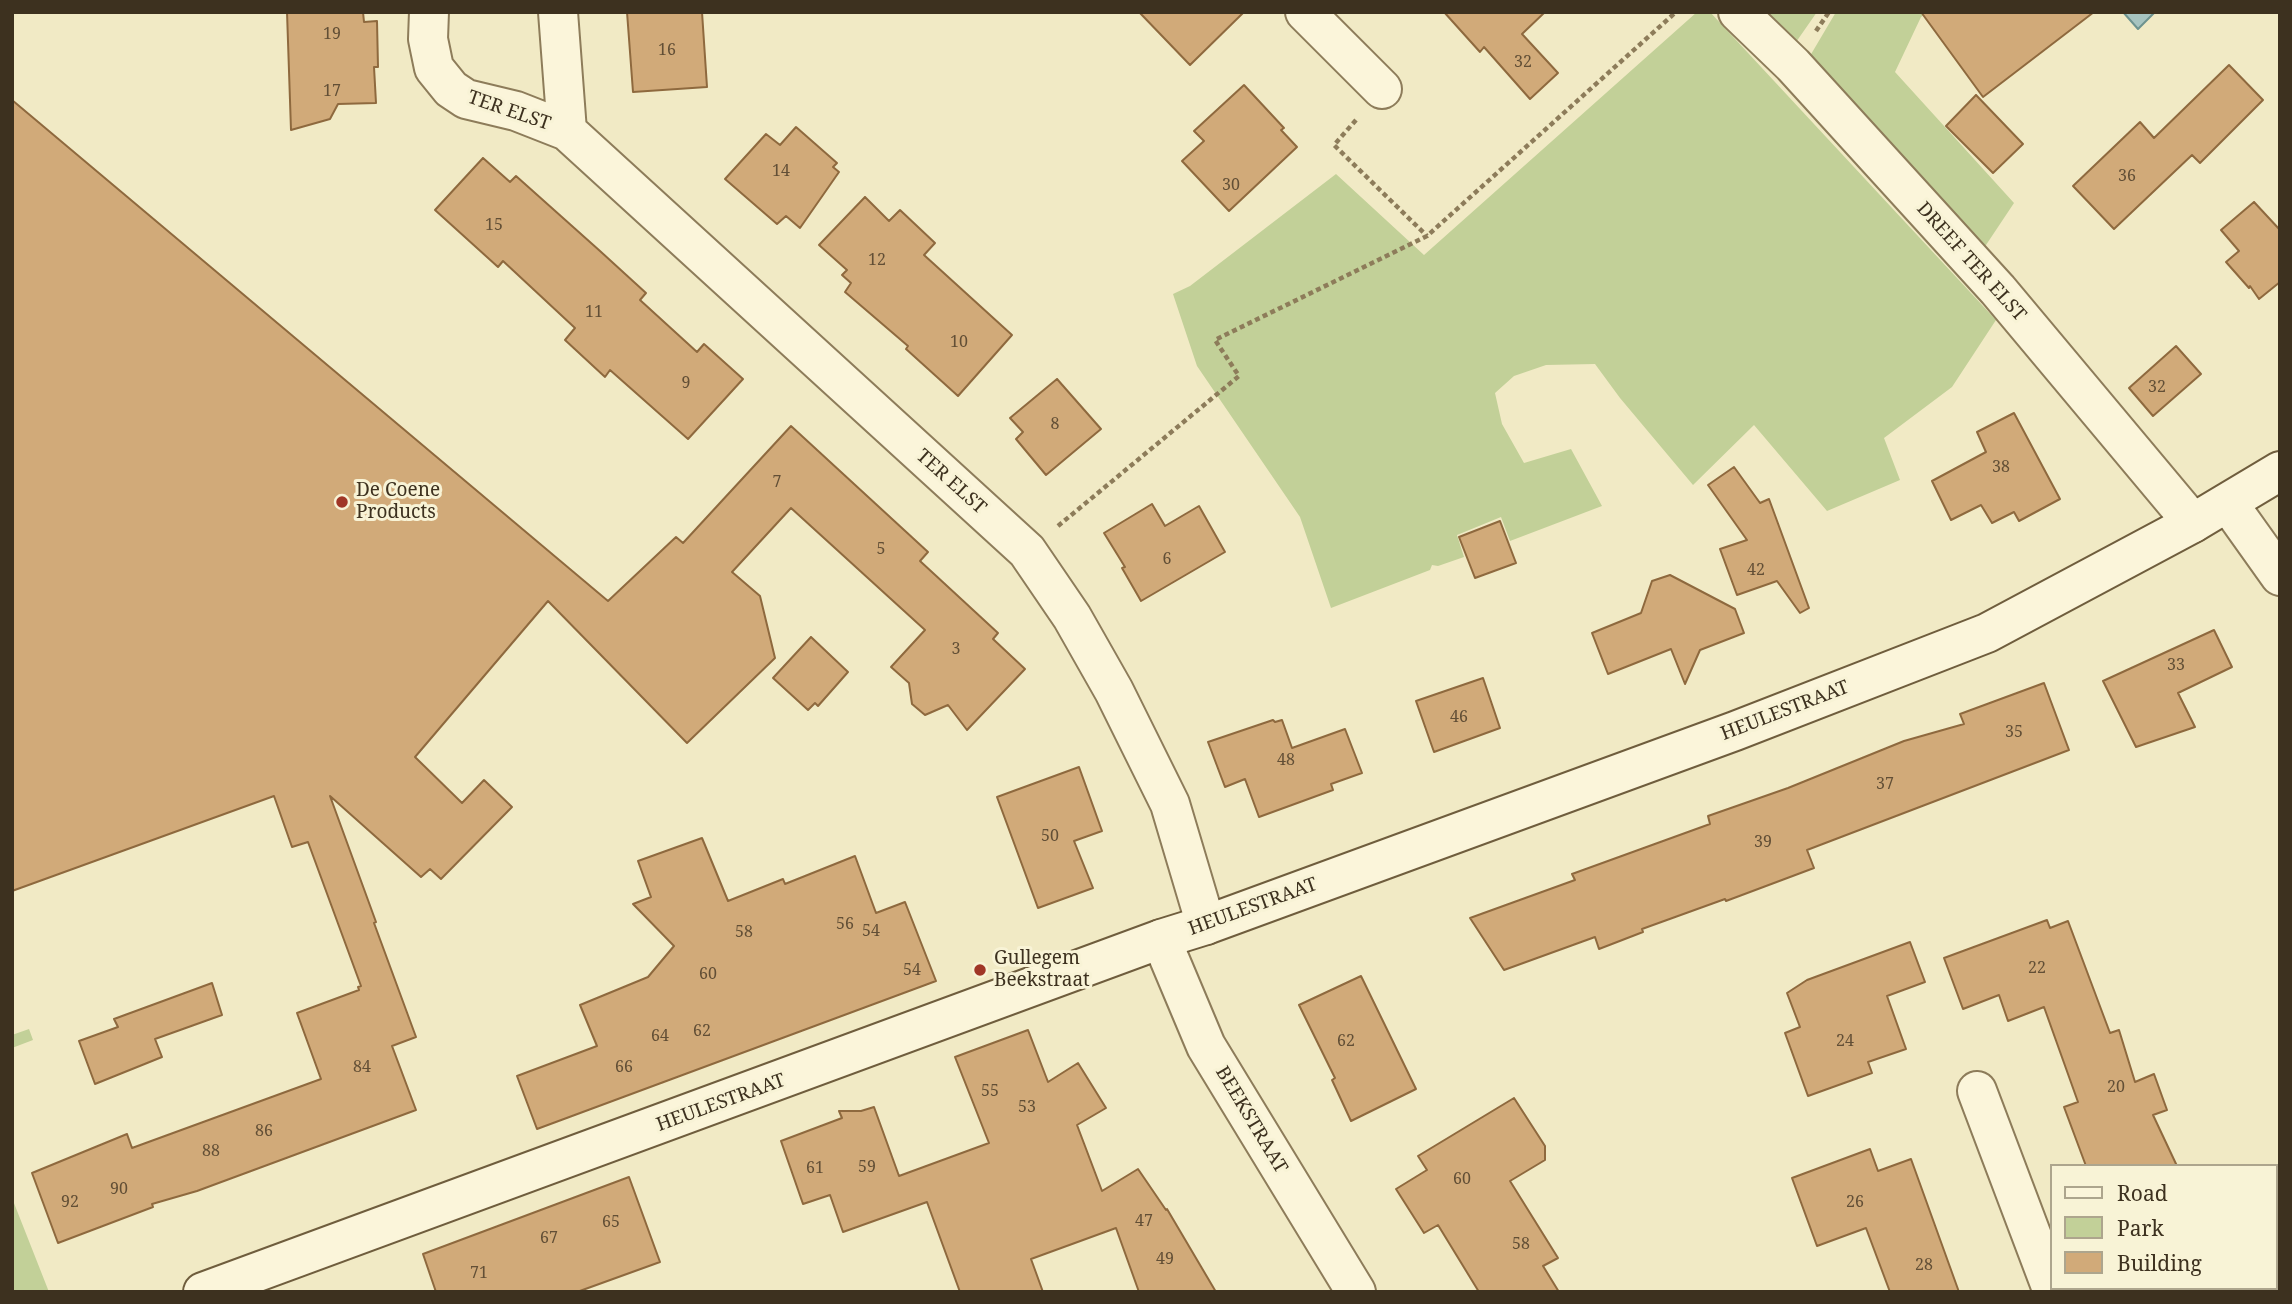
<!DOCTYPE html>
<style>
body{margin:0}
#map{position:relative;width:2292px;height:1304px;overflow:hidden;background:#f1eac5;font-family:"Noto Serif",serif}
canvas{display:block}
.frame{position:absolute;inset:0;border:14px solid #3d311f;pointer-events:none}
.legend{position:absolute;left:2050px;top:1164px;width:228px;height:126px;box-sizing:border-box;background:#f8f3d6;border:2px solid #ada58d;margin:0;padding:9px 12px;list-style:none;font-size:21px;color:#3d311f}
.legend li{display:flex;align-items:center;gap:14px;height:35px}
.legend b{width:35px;border:2px solid #ada58d}
</style>
<div id="map">
<canvas width="2292" height="1304"></canvas>
<div class="frame"></div>
<ul class="legend">
<li><b style="height:9px;background:#fbf5da"></b>Road</li>
<li><b style="height:19px;background:#c2d098"></b>Park</li>
<li><b style="height:19px;background:#d1aa79"></b>Building</li>
</ul>
</div>
<script>
const ctx = document.querySelector('canvas').getContext('2d');
ctx.lineJoin = 'round';
function fillPath(path, color) { ctx.fillStyle = color; ctx.fill(path, 'evenodd'); }
const poly = rows => new Path2D(rows.map(r => 'M' + r).join(''));
function strokePath(path, color, width, dash) { ctx.strokeStyle = color; ctx.lineWidth = width; ctx.lineCap = dash ? 'butt' : 'round'; ctx.setLineDash(dash || []); ctx.stroke(path); }
function label(font, color, halo, rows, align = 'center') {
  ctx.font = font + ' "Noto Serif",serif'; ctx.lineWidth = 6; ctx.setLineDash([]); ctx.textBaseline = 'middle'; ctx.strokeStyle = halo; ctx.fillStyle = color; for (const [text, x, y, turn = 0] of rows) {
    ctx.save(); ctx.translate(x, y); ctx.rotate((+turn || 0) * Math.PI / 180); ctx.textAlign = isNaN(turn) ? turn : align; if (halo) ctx.strokeText(text, 0, 0); ctx.fillText(text, 0, 0); ctx.restore();
  }
}
fillPath(poly([
 [1697,12,1710,12,1996,320,1952,387,1884,438,1900,480,1827,511,1754,425,1693,485,1620,398,1595,364,1546,365,1514,376,1495,393,1502,424,1524,463,1571,449,1602,506,1510,541,1501,517,1457,535,1464,557,1438,566,1432,565,1430,570,1331,608,1300,517,1197,366,1173,294,1190,286,1336,174,1424,255],
 [1763,12,1817,12,1794,45],
 [1836,12,1928,12,1921,17,1895,72,2014,203,1982,251,1807,61],
 [29,1029,33,1040,12,1048,12,1035],
 [12,1198,49,1292,12,1292]
]), '#c2d098');
const water = poly([
 [2123,12,2155,12,2138,29,2123,12]
]);
fillPath(water, '#a7c4c0');
strokePath(water, '#6d938f', 2);
const building = poly([
 [287,12,363,12,364,22,377,21,378,67,374,67,376,103,338,104,330,119,291,130,287,12],
 [627,12,702,12,707,87,633,92,627,12],
 [1139,12,1244,12,1190,65,1139,12],
 [1444,12,1545,12,1522,34,1558,73,1530,99,1484,47,1480,52,1444,12],
 [1921,12,2094,12,1983,97,1921,12],
 [2229,65,2263,100,2200,163,2192,155,2114,229,2073,186,2140,122,2154,138,2229,65],
 [1244,85,1284,128,1281,130,1297,147,1229,211,1182,161,1204,141,1194,131,1244,85],
 [1976,95,2023,144,1993,173,1946,126,1976,95],
 [12,100,608,601,676,537,683,543,791,426,928,552,920,561,998,633,993,639,1025,669,967,730,948,705,925,715,912,704,909,683,891,667,925,630,791,508,732,572,760,596,775,658,687,743,548,601,415,757,462,803,484,780,512,807,441,879,430,869,421,877,330,796,376,922,374,923,416,1037,392,1046,416,1110,197,1191,152,1204,153,1207,58,1243,32,1173,127,1134,132,1148,321,1079,297,1013,359,990,358,987,361,986,308,842,292,847,274,796,12,891,12,100],
 [796,127,837,163,833,167,839,172,800,228,786,216,777,224,725,179,766,134,780,145,796,127],
 [483,158,510,182,516,176,600,251,646,293,640,300,697,352,704,344,743,379,688,439,610,370,605,377,565,340,575,328,503,261,498,267,435,210,483,158],
 [865,197,889,221,900,210,935,243,924,255,1012,335,958,396,906,349,908,346,845,292,851,283,842,275,847,270,819,245,865,197],
 [2254,202,2280,230,2280,282,2259,299,2250,286,2249,288,2226,262,2239,251,2221,230,2254,202],
 [2176,346,2201,374,2153,416,2129,388,2176,346],
 [1057,379,1101,429,1046,475,1016,439,1023,432,1010,418,1057,379],
 [2014,413,2060,499,2019,521,2014,512,1992,523,1981,505,1951,520,1932,481,1986,452,1977,432,2014,413],
 [1734,467,1760,503,1769,499,1809,608,1800,613,1777,581,1737,595,1720,549,1747,540,1708,485,1734,467],
 [1152,504,1165,526,1199,506,1225,552,1141,601,1122,568,1125,567,1104,533,1152,504],
 [1500,521,1516,563,1475,578,1459,537,1500,521],
 [1670,575,1735,609,1744,633,1700,650,1685,684,1671,649,1608,674,1592,633,1641,613,1652,581,1670,575],
 [2214,630,2232,667,2178,693,2195,727,2136,747,2103,681,2214,630],
 [811,637,848,672,818,706,815,703,808,710,773,678,811,637],
 [1483,678,1500,728,1434,752,1416,701,1483,678],
 [2044,683,2069,750,1807,850,1814,868,1726,901,1725,899,1642,929,1643,932,1599,949,1595,937,1504,970,1470,918,1575,880,1572,874,1710,824,1708,816,1788,788,1904,741,1964,724,1960,714,2044,683],
 [1273,720,1275,722,1282,720,1292,748,1345,729,1362,773,1331,784,1333,790,1259,817,1245,779,1225,787,1208,742,1273,720],
 [1079,767,1102,831,1074,841,1093,888,1038,908,997,797,1079,767],
 [702,838,728,901,783,879,785,884,855,856,876,913,905,902,936,981,537,1129,517,1076,597,1046,580,1005,648,977,674,946,633,904,651,897,638,861,702,838],
 [2047,920,2050,928,2068,921,2110,1033,2119,1030,2135,1082,2154,1074,2167,1110,2153,1115,2177,1166,2086,1166,2064,1107,2078,1102,2044,1007,2008,1021,1999,995,1963,1009,1944,958,2047,920],
 [1910,942,1925,982,1887,996,1906,1049,1868,1062,1872,1073,1808,1096,1785,1033,1800,1027,1787,993,1807,980,1910,942],
 [1361,976,1416,1089,1351,1121,1332,1080,1335,1078,1299,1005,1361,976],
 [212,983,222,1015,155,1039,162,1057,95,1084,79,1041,118,1027,114,1019,212,983],
 [1028,1030,1048,1082,1078,1063,1106,1108,1077,1125,1102,1191,1138,1169,1166,1210,1167,1209,1216,1292,1139,1292,1116,1228,1031,1259,1043,1292,960,1292,927,1202,843,1232,830,1195,803,1204,781,1141,842,1118,839,1111,861,1111,874,1107,899,1176,989,1143,955,1057,1028,1030],
 [1514,1098,1545,1146,1545,1160,1510,1181,1558,1258,1543,1266,1559,1292,1479,1292,1438,1225,1424,1233,1396,1189,1427,1170,1418,1156,1514,1098],
 [1870,1149,1878,1171,1911,1159,1959,1292,1890,1292,1866,1228,1817,1246,1792,1178,1870,1149],
 [629,1177,660,1262,577,1292,436,1292,423,1254,629,1177]
]);
fillPath(building, '#d1aa79');
strokePath(building, '#8e693e', 2);
const street = poly([
 [429,12,428,39,434,68,451,89,466,99,516,111,567,131],
 [558,12,567,131,1027,551,1072,617,1114,691,1170,804,1206,925],
 [1305,12,1382,89],
 [1738,12,1793,65,1998,290,2193,523],
 [2228,503,2280,576],
 [1161,939,1206,1046,1356,1292],
 [1977,1091,2053,1292]
]);
const secondary = poly([
 [203,1292,1161,939,1206,925,1735,731,1987,633,2193,523,2280,471]
]);
strokePath(street, '#8d7c5a', 42);
strokePath(secondary, '#6f5d3d', 42);
strokePath(poly([
 [1816,31,1829,12],
 [1356,120,1334,145,1427,236],
 [1058,526,1239,376,1215,340,1427,236,1676,12]
]), '#8d7c5a', 4.5, [5, 3.5]);
strokePath(street, '#fbf5da', 38);
strokePath(secondary, '#fbf5da', 38);
for (const [x, y, r, color] of [
 [342,502,7,"#a03626"],
 [980,970,7,"#a03626"]
]) { const dot = new Path2D(); dot.arc(x, y, r, 0, 2 * Math.PI); ctx.fillStyle = color; ctx.fill(dot); strokePath(dot, '#f8f3d6', 2.5); }
label('16px', '#624f36', null, [
 ["19",332,34],
 ["16",667,50],
 ["32",1523,62],
 ["17",332,91],
 ["14",781,171],
 ["36",2127,176],
 ["30",1231,185],
 ["15",494,225],
 ["12",877,260],
 ["11",594,312],
 ["10",959,342],
 ["9",686,383],
 ["32",2157,387],
 ["8",1055,424],
 ["38",2001,467],
 ["7",777,482],
 ["5",881,549],
 ["6",1167,559],
 ["42",1756,570],
 ["3",956,649],
 ["33",2176,665],
 ["46",1459,717],
 ["35",2014,732],
 ["48",1286,760],
 ["37",1885,784],
 ["50",1050,836],
 ["39",1763,842],
 ["56",845,924],
 ["54",871,931],
 ["58",744,932],
 ["22",2037,968],
 ["54",912,970],
 ["60",708,974],
 ["62",702,1031],
 ["64",660,1036],
 ["62",1346,1041],
 ["24",1845,1041],
 ["84",362,1067],
 ["66",624,1067],
 ["20",2116,1087],
 ["55",990,1091],
 ["53",1027,1107],
 ["86",264,1131],
 ["88",211,1151],
 ["59",867,1167],
 ["61",815,1168],
 ["60",1462,1179],
 ["90",119,1189],
 ["92",70,1202],
 ["26",1855,1202],
 ["47",1144,1221],
 ["65",611,1222],
 ["67",549,1238],
 ["58",1521,1244],
 ["49",1165,1259],
 ["28",1924,1265],
 ["71",479,1273]
]);
label('19px', '#3d311f', '#f8f3d6', [
 ["TER ELST",509,111,19],
 ["DREEF TER ELST",1971,262,48],
 ["TER ELST",951,482,42],
 ["HEULESTRAAT",1785,711,-21],
 ["HEULESTRAAT",1253,907,-20],
 ["HEULESTRAAT",721,1103,-20],
 ["BEEKSTRAAT",1251,1120,59]
]);
label('19px', '#3d311f', '#f8f3d6', [
 ["De Coene",356,491],
 ["Products",356,513],
 ["Gullegem",994,959],
 ["Beekstraat",994,981]
], 'left');
</script>
